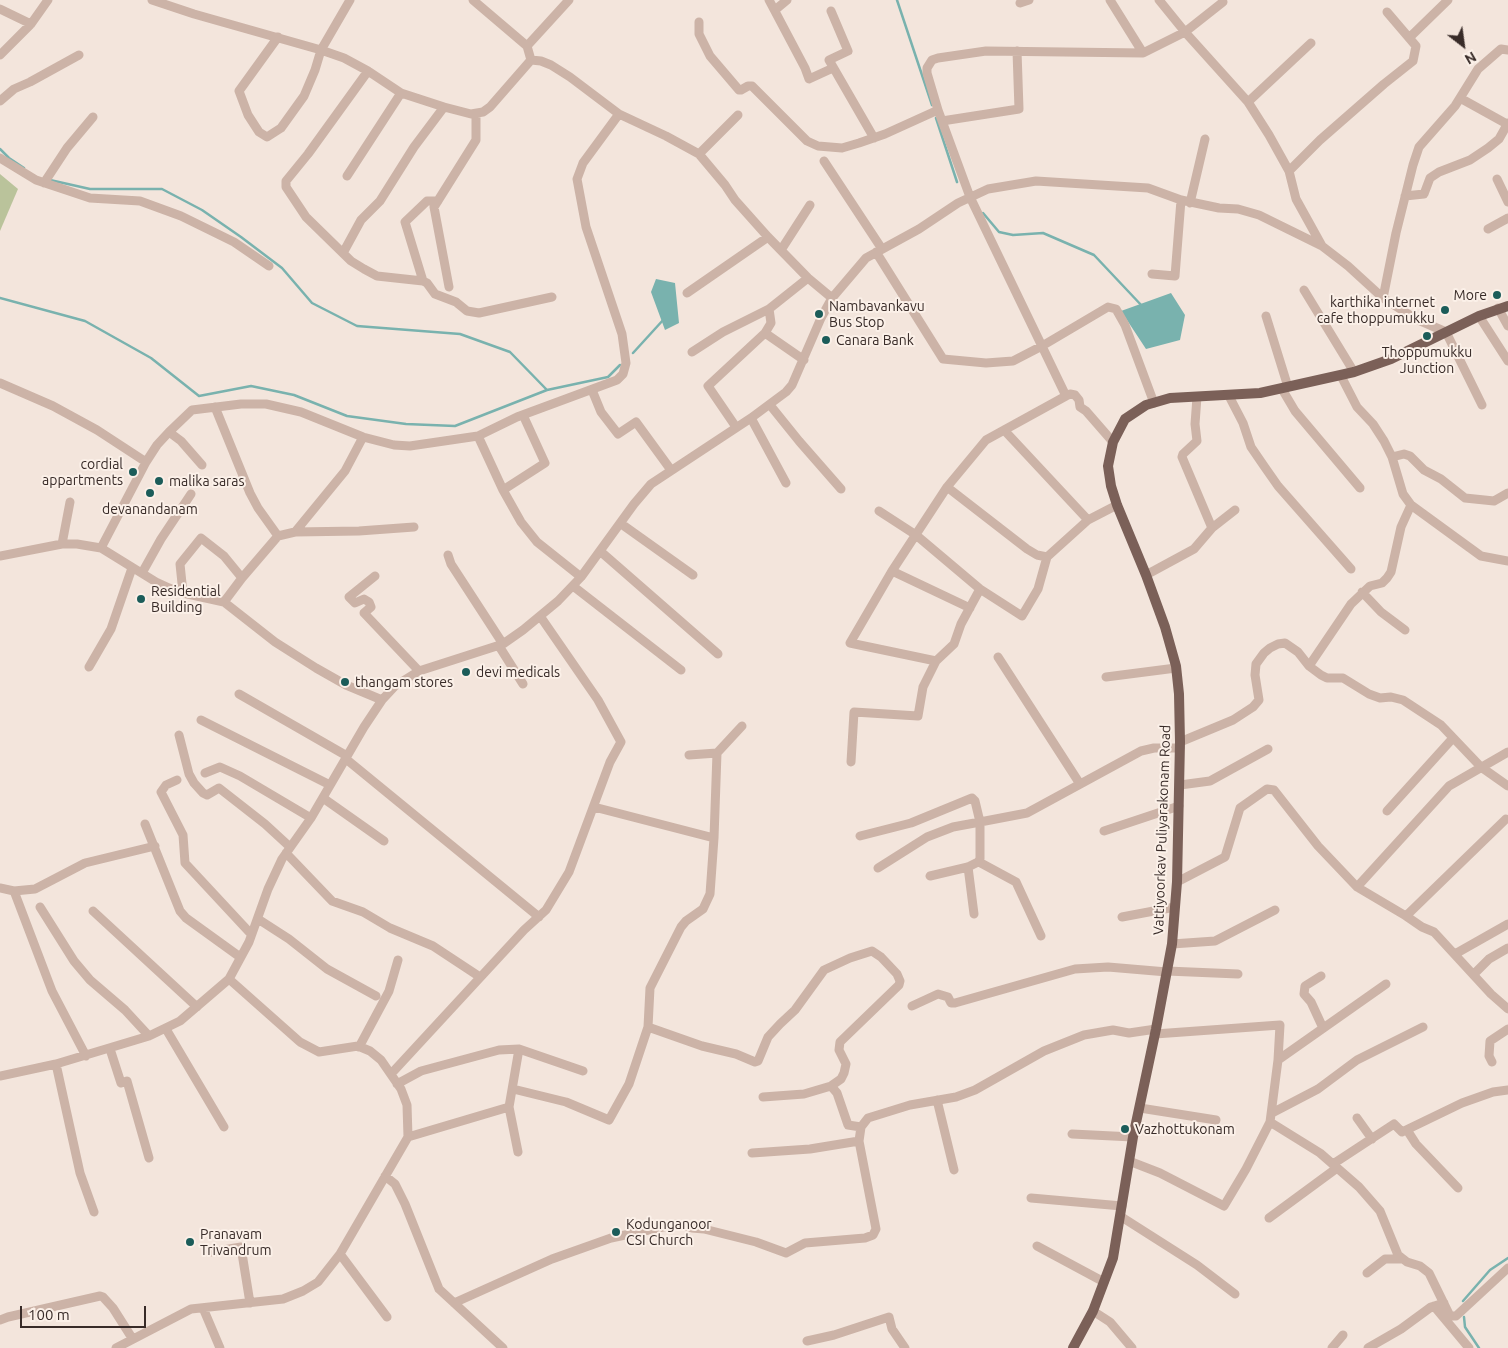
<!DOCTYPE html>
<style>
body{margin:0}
#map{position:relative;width:1508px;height:1348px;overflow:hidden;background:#f3e5dc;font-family:Ubuntu,sans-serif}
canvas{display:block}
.north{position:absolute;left:1438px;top:20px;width:50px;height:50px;-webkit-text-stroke:4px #fbf0e8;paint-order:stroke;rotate:150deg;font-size:14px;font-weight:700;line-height:20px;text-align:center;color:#382b28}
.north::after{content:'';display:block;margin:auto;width:18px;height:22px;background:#382b28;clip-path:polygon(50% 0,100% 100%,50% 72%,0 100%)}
.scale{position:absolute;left:20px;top:1306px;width:126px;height:22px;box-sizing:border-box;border:2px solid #382b28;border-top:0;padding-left:6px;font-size:15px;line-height:18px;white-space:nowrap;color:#382b28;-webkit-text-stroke:4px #fbf0e8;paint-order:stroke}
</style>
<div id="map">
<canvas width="1508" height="1348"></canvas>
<div class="north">N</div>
<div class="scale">100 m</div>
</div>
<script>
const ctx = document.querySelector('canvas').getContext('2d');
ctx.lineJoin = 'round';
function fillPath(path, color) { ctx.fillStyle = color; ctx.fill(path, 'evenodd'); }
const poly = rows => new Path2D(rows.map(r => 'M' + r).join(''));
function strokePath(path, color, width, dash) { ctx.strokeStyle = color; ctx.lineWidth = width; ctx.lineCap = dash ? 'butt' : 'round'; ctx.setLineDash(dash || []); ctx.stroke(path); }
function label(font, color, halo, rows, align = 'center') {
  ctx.font = font + ' Ubuntu,sans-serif'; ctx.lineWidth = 4; ctx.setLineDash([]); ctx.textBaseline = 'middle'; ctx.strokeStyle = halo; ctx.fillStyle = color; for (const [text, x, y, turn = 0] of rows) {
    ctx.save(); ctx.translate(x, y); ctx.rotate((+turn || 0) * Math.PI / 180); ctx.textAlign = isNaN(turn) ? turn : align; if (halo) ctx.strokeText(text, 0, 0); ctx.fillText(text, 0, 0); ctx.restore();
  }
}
fillPath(poly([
 [0,174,18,189,0,231]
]), '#bac39b');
fillPath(poly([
 [656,279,675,283,679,323,665,330,651,292],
 [1171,293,1185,315,1180,340,1146,349,1121,311]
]), '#79b2ae');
strokePath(poly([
 [897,0,932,105],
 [936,118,957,182],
 [0,149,9,158,24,168],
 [50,180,90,189,162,189,202,210,241,237,282,268,312,303,357,326,460,334,510,352,547,390],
 [983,213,999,232,1013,235,1043,233,1094,255,1143,307],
 [0,298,85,321,151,358,199,396,251,386,294,395,347,416,406,424,455,426,547,390,608,377,620,365],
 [633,353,664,319],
 [1463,1301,1490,1270,1508,1258],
 [1464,1317,1465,1327,1479,1348]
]), '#79b2ae', 2.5);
strokePath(poly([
 [152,0,194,14,321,50,344,58,368,71,401,93,444,107,471,114,483,112,490,107,531,60,541,61,551,65,570,77,619,114,666,136,699,154,725,185,735,200,768,237,808,278,832,298,866,258,919,229,958,203,988,189,1036,181,1148,188,1181,200,1219,208,1238,209,1259,215,1322,246,1348,266,1383,298,1416,319,1446,332,1482,405],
 [473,0,527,46,531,60],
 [769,0,805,68,809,79,833,68],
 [1110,0,1143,53],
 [1159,0,1185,32,1248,102,1269,135,1289,171,1296,199,1322,246],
 [1020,3,1029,0],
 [0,9,31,24],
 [775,10,787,0],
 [831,11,848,51,829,60,874,138],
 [699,22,699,34,710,56,739,90,741,90,748,86,752,86,807,141,818,146,842,148,859,143,885,134,938,110],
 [278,37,239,91,248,115,259,132,267,137,281,128,304,96,315,70,321,50,350,0],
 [1410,37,1448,0],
 [527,46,569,0],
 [0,55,31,24,48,0],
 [368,71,308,154,286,181,286,187,306,217,351,261,364,269,377,276,423,281,427,283,435,294,456,302,467,311,479,313,552,297],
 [1460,98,1507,124],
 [0,101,14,89,30,82,79,55],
 [1248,102,1311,43],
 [942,121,1019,109,1017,51],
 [699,154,738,115],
 [0,158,36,180,90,198,140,201,181,216,234,242,269,266],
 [824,161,882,249],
 [1289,171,1320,140,1384,84,1413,61,1416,46,1387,12],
 [347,176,401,93],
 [1497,179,1508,202],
 [44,183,67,148,93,117],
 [1405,196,1424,194,1430,178,1439,172,1470,160,1488,148,1499,139,1508,123],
 [1190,203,1205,139],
 [1488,229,1508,218],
 [781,250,810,205],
 [876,252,943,359,986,363,1013,361,1042,346,1108,307,1116,309,1125,325,1154,403],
 [343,253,361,220,380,201,414,147,444,107],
 [1152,274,1175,276,1181,200],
 [423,281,405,222,427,201,438,201],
 [449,287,434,207,476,140,476,114],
 [1304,290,1354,372],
 [687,293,768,237],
 [1383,298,1396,233,1413,165,1419,147,1455,106,1478,69,1501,49,1508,50],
 [1498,308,1508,326],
 [1266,316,1288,387],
 [1479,316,1508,361],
 [765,333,804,360],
 [692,352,723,332,769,309],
 [1341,376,1357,407,1373,424,1384,441,1392,457,1403,494,1411,505,1401,527,1391,572,1387,578,1382,583,1370,586,1351,604,1309,666,1321,675,1327,678,1343,678,1369,694,1380,698,1391,697,1403,700,1441,725,1481,767,1508,786],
 [0,383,53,406,97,430,146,462],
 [1282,389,1295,411,1360,488],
 [592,390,601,412,618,434,636,422,671,470],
 [1229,396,1243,423,1251,447,1264,466,1278,486,1351,569],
 [770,405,799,441,841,489],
 [215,407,250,493,258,508,278,536],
 [751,418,786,483],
 [736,427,708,386,765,333,771,323,769,309,808,278],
 [1004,430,1088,520],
 [169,432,192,410,241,404,266,404,301,412,363,437,394,445,410,446,478,436,517,417,617,380,623,374,626,363,622,334,586,227,577,179,583,163,619,114],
 [478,436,503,490,521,522,537,542,581,577],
 [1113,442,1086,411,1080,407,1079,400,1075,395,1070,394,1066,396,970,197,938,110,927,73,927,68,932,60,938,58,986,51,1143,53,1185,32,1223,2],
 [1392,457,1404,454,1410,456,1424,470,1441,479,1465,498,1494,501,1508,493],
 [947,487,1027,549,1037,555,1047,557],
 [503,490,545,463,523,415],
 [1411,505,1481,556,1508,561],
 [879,511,916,535,980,589,1022,616,1038,589,1047,557,1088,520,1117,505],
 [620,523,693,575],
 [1212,528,1235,510],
 [295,532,359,531,414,527],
 [62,544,70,502],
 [101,548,146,462,157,445,169,432,181,441,202,465],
 [600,551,718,654],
 [448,555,451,564,503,644],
 [0,556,62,544,77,544,101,548,156,582,169,588,183,593,224,602,275,642,316,668,346,685,382,700],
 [892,571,970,608],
 [142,573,161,539,191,494],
 [1146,575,1194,549,1212,528,1182,457,1183,454,1197,441,1195,424,1197,397],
 [375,576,349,597,355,603,364,599,369,602,371,607,364,613,419,671],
 [573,586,681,670],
 [1362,592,1381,612,1405,630],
 [183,593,180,564,201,538,224,556,242,578],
 [224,602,242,578,278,536,295,532,345,471,363,437],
 [499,646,523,684],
 [998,657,1080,784],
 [936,661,850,643,892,571,947,487,986,440,1066,396],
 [89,667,111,629,132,568],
 [1106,677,1176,668],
 [239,694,347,756],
 [201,720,330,785],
 [742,726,717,753,714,838,710,894,703,909,686,921,681,927,650,988,648,1027,702,1046,736,1054,755,1062,758,1061,768,1037,780,1024,795,1010,824,970,850,958,872,951,881,957,897,974,900,981,899,985,840,1042,839,1050,846,1064,844,1073,841,1079,831,1086],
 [179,735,189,774,194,783,203,793,207,795,219,788,265,824,290,847],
 [1180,742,1233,720,1253,707,1259,700,1255,675,1256,664,1264,653,1270,648,1278,644,1285,643,1298,652,1309,666],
 [689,755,717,753],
 [346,759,539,917],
 [851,762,854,712,918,716,923,687,936,661,954,644,961,624,980,589],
 [205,773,220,767,240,776,311,818],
 [177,780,166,785,161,792,183,835,185,863,251,934],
 [1180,785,1210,781,1268,749],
 [323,798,384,841],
 [594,807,714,838],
 [1387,811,1453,738],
 [145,824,180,911,186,918,240,957],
 [1104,831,1179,806],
 [860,836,911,823,972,798,975,801,980,822,1027,813,1141,751,1154,748,1180,748],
 [286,853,332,901,363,912,390,928,433,946,480,977],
 [979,862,1016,882,1041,936],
 [968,867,974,914],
 [878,868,927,837,953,827,980,822,980,859,978,862,968,867,930,876],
 [1177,882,1225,857,1240,808,1267,789,1274,790,1318,846,1357,887,1406,916,1422,927,1434,932,1491,994,1508,1009],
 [1357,887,1449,786,1508,752],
 [0,888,14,891,35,889,85,863,155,846],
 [14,891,52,991,86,1056],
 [40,907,74,961,90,980,125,1010,149,1036],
 [93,911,197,1007],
 [1406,916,1506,819],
 [1122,917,1175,907],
 [258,919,289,939,327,969,376,996],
 [1172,944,1215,941,1275,910],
 [1455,954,1508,924],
 [1167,971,1238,974],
 [1474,974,1489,959,1508,948],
 [1321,976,1305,986,1304,994,1311,1002,1323,1028],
 [229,979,300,1042,319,1052,358,1046,370,1051,381,1060,401,1089,407,1105,408,1137,509,1107],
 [912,1006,938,994,948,997,951,1003,955,1003,1075,969,1108,967,1167,972],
 [166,1029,224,1127],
 [1155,1034,1280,1025,1278,1060],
 [359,1047,389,991,398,960],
 [110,1049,121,1083,127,1081,149,1158],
 [1492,1062,1489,1056,1490,1041,1508,1029],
 [56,1064,80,1173,94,1212],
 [391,1074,524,930,546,910,569,872,610,762,621,742,598,700,540,616],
 [0,1076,56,1064,149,1036,180,1021,229,979,249,942,268,889,282,859,311,818,364,727,382,700,395,686,419,671,503,644,523,630,558,601,581,577,634,504,651,484,751,418,786,392,792,385,821,318,832,298],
 [397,1084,421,1071,499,1050,519,1049],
 [513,1089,566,1102,609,1120,629,1084,648,1027],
 [763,1097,804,1094,831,1086,837,1093,848,1125,861,1127],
 [937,1100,954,1170],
 [1140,1108,1216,1120],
 [1272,1113,1318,1089,1357,1060,1423,1027],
 [1357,1118,1372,1139],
 [1270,1122,1278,1060,1386,984],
 [1407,1130,1416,1144,1458,1188],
 [1072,1134,1133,1137],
 [518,1152,509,1107,519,1049,583,1071],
 [752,1153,810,1149,859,1141],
 [1129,1161,1160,1173,1224,1206,1246,1169,1270,1122,1320,1153,1359,1187,1380,1211,1398,1255,1407,1262,1420,1266,1429,1273,1450,1316,1456,1316,1508,1268],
 [1333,1164,1394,1124,1402,1132,1462,1103,1493,1092,1508,1090],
 [385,1176,395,1184,405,1204,439,1289,503,1348],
 [1031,1198,1122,1206],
 [1120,1216,1197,1265,1235,1294],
 [1269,1218,1337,1168],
 [1037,1246,1104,1282],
 [211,1252,241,1247,250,1303],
 [340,1254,387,1317],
 [1367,1273,1385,1259,1402,1259],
 [454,1303,552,1259,611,1238,677,1224,692,1228,704,1229,756,1242,786,1253,805,1243,865,1238,873,1235,876,1229,859,1141,861,1127,868,1118,910,1105,956,1097,975,1090,1044,1051,1084,1035,1113,1030,1129,1033,1156,1029],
 [1434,1306,1469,1348],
 [203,1308,220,1348],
 [1093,1311,1110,1322,1132,1348],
 [0,1320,8,1317,100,1296,103,1297,113,1308,132,1338],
 [807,1341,834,1335,889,1317,892,1329,905,1348],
 [116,1348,191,1309,283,1299,303,1291,318,1282,340,1254,408,1137],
 [1332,1348,1343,1335],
 [1368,1348,1401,1329,1431,1307,1444,1303]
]), '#ccb3a7', 9);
strokePath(poly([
 [1073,1348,1093,1311,1113,1258,1133,1137,1156,1029,1172,944,1177,882,1180,742,1179,694,1176,666,1165,627,1146,575,1117,505,1111,486,1108,466,1113,442,1125,419,1146,405,1170,398,1260,393,1354,372,1391,359,1479,316,1508,306]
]), '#7b6058', 10);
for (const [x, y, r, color] of [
 [1497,295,5,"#1b5c59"],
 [1445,310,5,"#1b5c59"],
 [819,314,5,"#1b5c59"],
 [1427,336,5,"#1b5c59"],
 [826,340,5,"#1b5c59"],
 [133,472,5,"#1b5c59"],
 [159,481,5,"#1b5c59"],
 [150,493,5,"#1b5c59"],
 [141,599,5,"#1b5c59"],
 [466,672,5,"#1b5c59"],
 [345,682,5,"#1b5c59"],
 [1125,1129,5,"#1b5c59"],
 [616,1232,5,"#1b5c59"],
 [190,1242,5,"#1b5c59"]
]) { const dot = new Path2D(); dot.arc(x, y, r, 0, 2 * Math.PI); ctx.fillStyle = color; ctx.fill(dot); strokePath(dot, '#fbf0e8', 2); }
label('14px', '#382b28', '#fbf0e8', [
 ["More",1487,295,"right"],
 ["karthika internet",1435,302,"right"],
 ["cafe thoppumukku",1435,318,"right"],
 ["Nambavankavu",829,306],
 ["Bus Stop",829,322],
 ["Canara Bank",836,340],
 ["Thoppumukku",1427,352,"center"],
 ["Junction",1427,368,"center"],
 ["cordial",123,464,"right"],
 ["appartments",123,480,"right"],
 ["malika saras",169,481],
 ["devanandanam",150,509,"center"],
 ["Residential",151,591],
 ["Building",151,607],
 ["devi medicals",476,672],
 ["thangam stores",355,682],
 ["Vazhottukonam",1135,1129],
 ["Kodunganoor",626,1224],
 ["CSI Church",626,1240],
 ["Pranavam",200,1234],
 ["Trivandrum",200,1250]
], 'left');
label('14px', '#382b28', '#fbf0e8', [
 ["Vattiyoorkav Puliyarakonam Road",1162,830,-88]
]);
</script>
